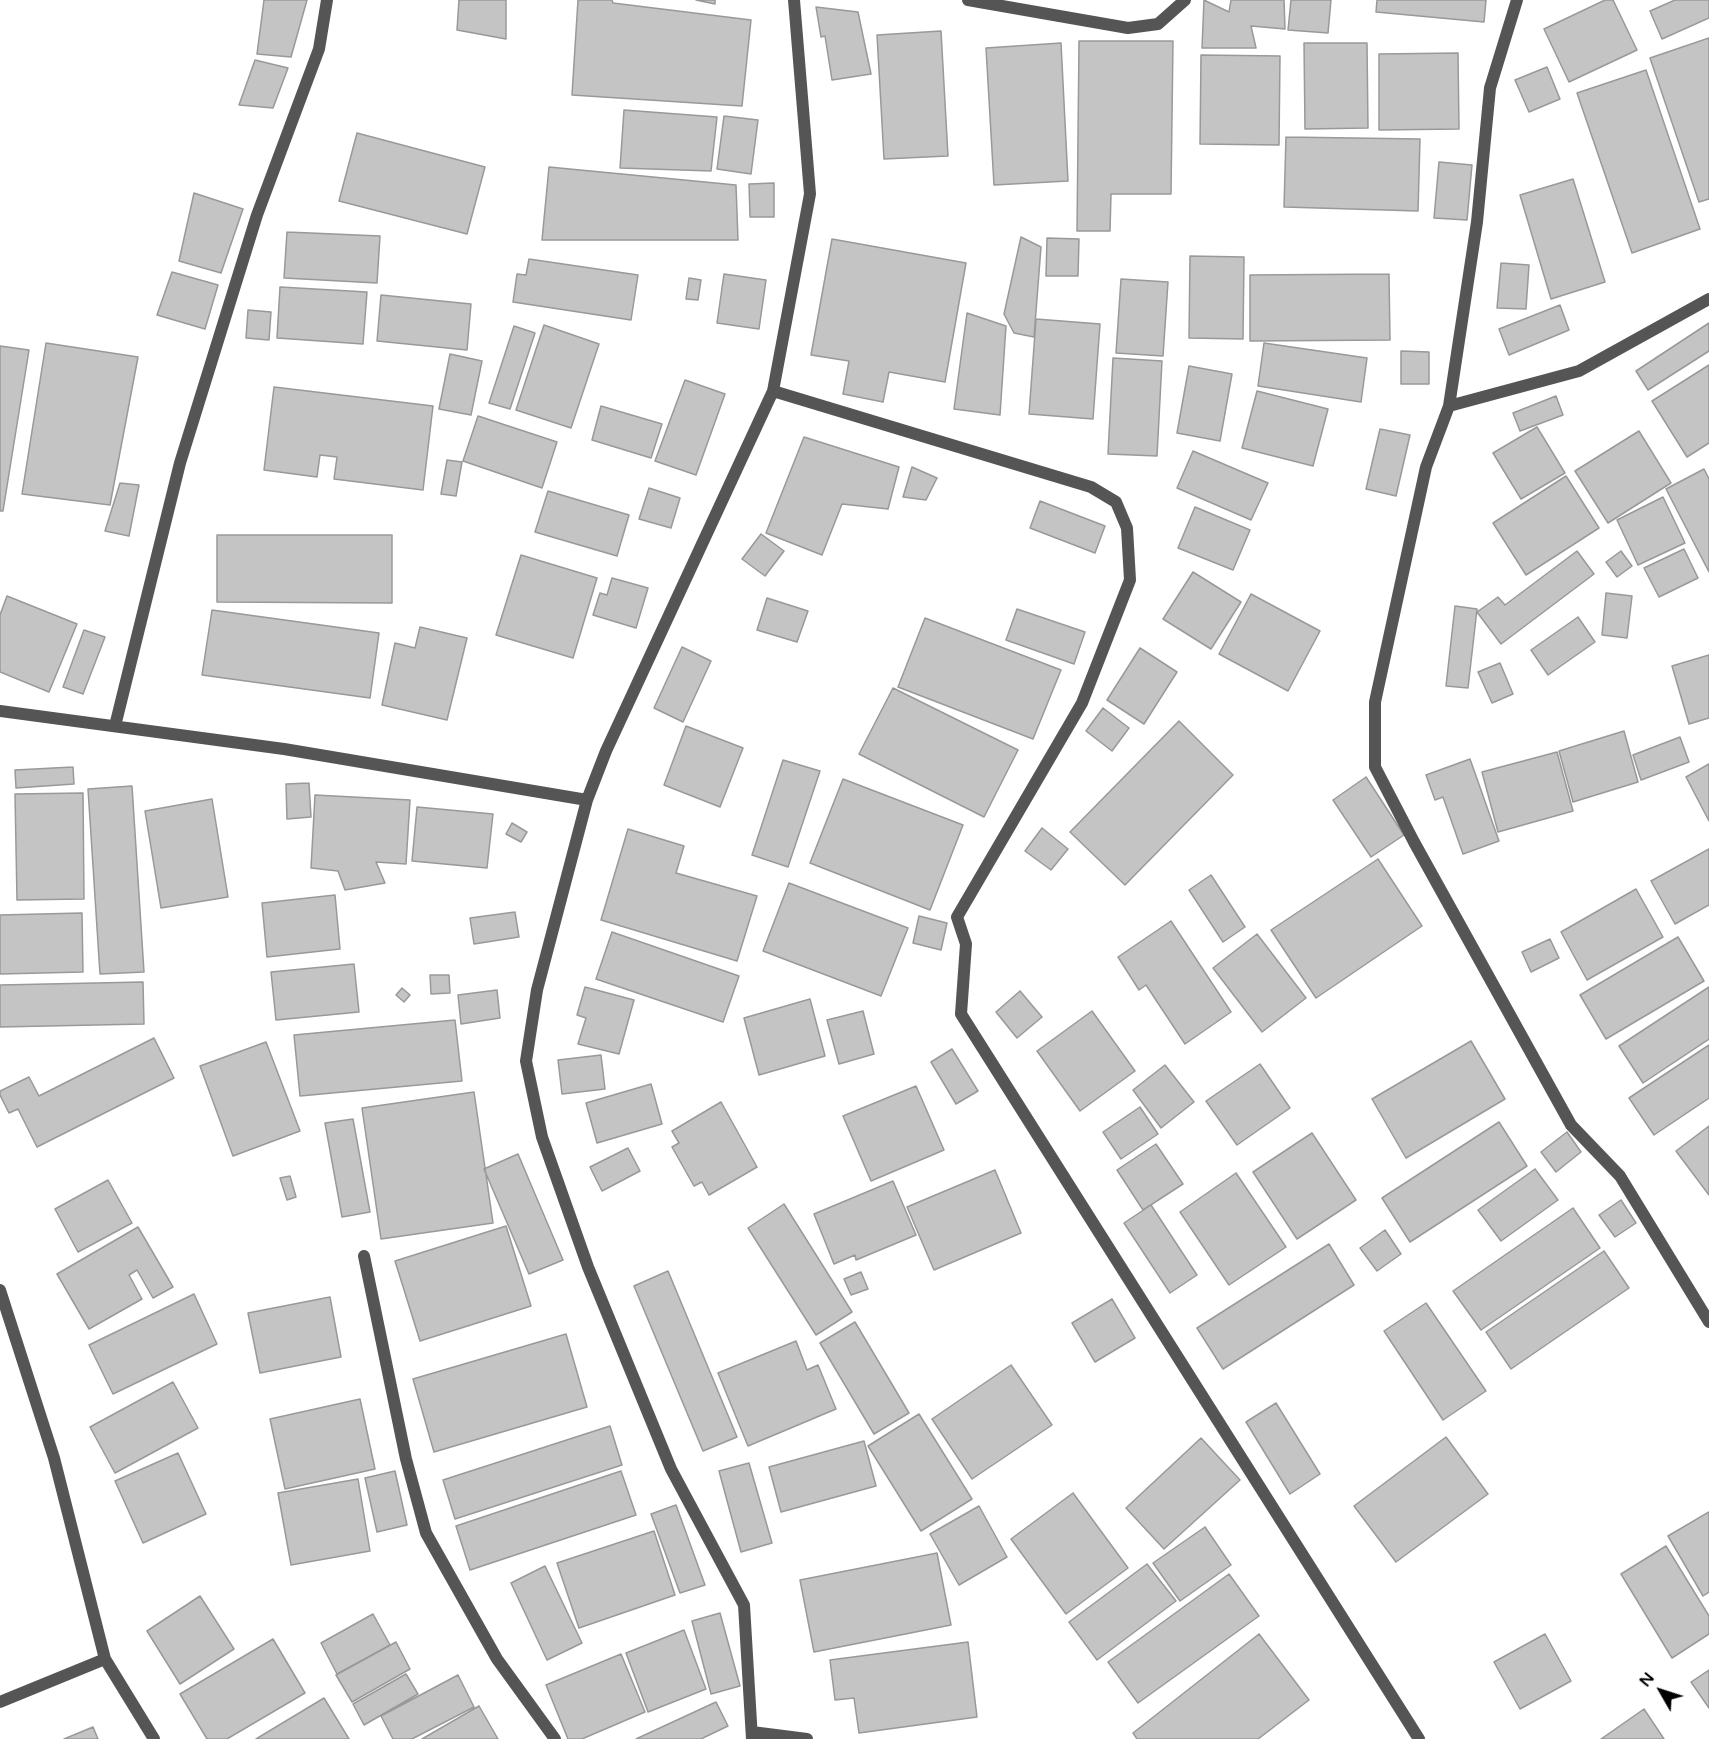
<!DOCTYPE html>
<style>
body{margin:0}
#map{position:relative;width:1709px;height:1739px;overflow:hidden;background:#fff;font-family:"Varela Round",sans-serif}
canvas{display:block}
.north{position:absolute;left:1631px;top:1661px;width:60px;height:60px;-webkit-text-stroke:4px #fff;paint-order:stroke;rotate:309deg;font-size:16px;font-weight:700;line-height:24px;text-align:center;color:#000}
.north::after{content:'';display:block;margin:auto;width:21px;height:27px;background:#000;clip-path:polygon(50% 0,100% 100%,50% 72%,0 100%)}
</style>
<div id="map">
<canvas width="1709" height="1739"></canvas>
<div class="north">N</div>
</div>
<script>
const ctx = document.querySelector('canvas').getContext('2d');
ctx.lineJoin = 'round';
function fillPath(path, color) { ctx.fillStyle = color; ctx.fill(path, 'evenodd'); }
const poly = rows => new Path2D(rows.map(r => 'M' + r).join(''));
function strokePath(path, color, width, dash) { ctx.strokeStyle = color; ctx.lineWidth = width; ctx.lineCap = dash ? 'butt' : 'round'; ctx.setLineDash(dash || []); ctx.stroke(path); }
const building = poly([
 [264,0,307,0,291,57,257,54,264,0],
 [459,0,506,0,506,39,457,30,459,0],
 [578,0,612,0,613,3,751,20,742,106,572,95,578,0],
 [696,0,715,0,715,4,696,0],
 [1204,0,1229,12,1231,0,1284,0,1285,29,1251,26,1256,48,1202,48,1204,0],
 [1291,0,1331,0,1328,33,1288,30,1291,0],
 [1377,0,1486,0,1484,22,1376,12,1377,0],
 [1605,0,1613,0,1637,50,1569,82,1544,29,1605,0],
 [1675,0,1709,0,1709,18,1662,39,1650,11,1675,0],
 [816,7,858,12,871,74,832,80,825,36,821,37,816,7],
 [941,31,948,156,884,159,877,35,941,31],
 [1709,38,1709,199,1699,202,1650,58,1709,38],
 [1079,41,1173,41,1171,194,1111,194,1110,231,1077,231,1079,41],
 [1061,43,1068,181,994,185,986,48,1061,43],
 [1304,43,1367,43,1368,128,1305,129,1304,43],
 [1458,53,1459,129,1379,130,1379,54,1458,53],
 [1201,55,1280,56,1279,145,1200,144,1201,55],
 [255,60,288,68,273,108,239,105,255,60],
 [1547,67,1560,99,1529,112,1515,80,1547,67],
 [1646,70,1700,229,1632,253,1577,93,1646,70],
 [624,110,717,117,711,171,620,168,624,110],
 [724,116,758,120,751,174,717,169,724,116],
 [357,133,485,167,467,234,339,201,357,133],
 [1286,137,1420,139,1418,211,1284,207,1286,137],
 [1439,162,1472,165,1467,220,1434,218,1439,162],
 [549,167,736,185,738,240,542,240,549,167],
 [1573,179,1605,282,1551,299,1520,195,1573,179],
 [774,183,774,217,750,217,749,184,774,183],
 [194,193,243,209,221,273,179,261,194,193],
 [287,232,380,236,377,283,284,278,287,232],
 [1021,237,1041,247,1034,337,1014,333,1004,314,1021,237],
 [1047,238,1079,239,1078,276,1046,276,1047,238],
 [832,239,966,263,945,382,889,372,883,402,843,394,849,361,811,355,832,239],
 [1190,256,1244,257,1243,339,1189,338,1190,256],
 [529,259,638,275,631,320,513,302,517,274,526,275,529,259],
 [1501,263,1529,265,1526,309,1497,308,1501,263],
 [172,272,218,285,205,329,157,315,172,272],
 [724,274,766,280,759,329,717,323,724,274],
 [1389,274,1390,340,1250,341,1250,275,1389,274],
 [689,278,701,280,698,300,686,299,689,278],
 [1121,279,1168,282,1163,356,1116,353,1121,279],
 [280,287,367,292,363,344,277,338,280,287],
 [381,295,471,304,467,350,377,341,381,295],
 [1560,305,1569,330,1509,355,1499,329,1560,305],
 [248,310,271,312,269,340,246,338,248,310],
 [967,313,1006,326,1000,415,954,409,967,313],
 [1036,319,1100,324,1093,419,1029,414,1036,319],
 [1709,323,1709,351,1648,390,1636,371,1709,323],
 [544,325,599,344,571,428,516,410,544,325],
 [514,326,535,333,510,409,489,403,514,326],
 [46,343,138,357,110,505,22,494,46,343],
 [1264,343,1367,358,1361,402,1258,386,1264,343],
 [0,346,29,350,3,511,0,511,0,346],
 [1401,351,1429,352,1429,384,1401,384,1401,351],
 [450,354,482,361,471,415,439,409,450,354],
 [1113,358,1162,361,1157,456,1108,454,1113,358],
 [1709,365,1709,443,1687,457,1652,401,1709,365],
 [1189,366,1232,374,1220,441,1177,433,1189,366],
 [685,380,725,394,696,475,655,461,685,380],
 [274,387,433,406,423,490,334,479,337,457,320,455,317,477,264,470,274,387],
 [1257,391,1328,409,1313,466,1242,448,1257,391],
 [1556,396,1563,415,1520,431,1513,413,1556,396],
 [601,406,662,424,651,458,592,440,601,406],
 [478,416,557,442,542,488,463,461,478,416],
 [1537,427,1565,473,1521,499,1493,453,1537,427],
 [1380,429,1410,435,1396,496,1366,489,1380,429],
 [1639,431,1671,483,1608,523,1575,471,1639,431],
 [804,437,899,467,888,509,842,504,822,555,766,533,804,437],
 [1193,451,1268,483,1251,520,1177,488,1193,451],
 [447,460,462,462,456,496,441,494,447,460],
 [912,467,937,478,926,500,903,497,912,467],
 [1704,469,1709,479,1709,572,1666,489,1704,469],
 [1566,476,1599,528,1526,575,1493,523,1566,476],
 [120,483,139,485,129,536,105,531,120,483],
 [649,488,680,498,671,528,639,519,649,488],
 [548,491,629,515,617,556,535,532,548,491],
 [1663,497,1685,543,1638,565,1617,520,1663,497],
 [1040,501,1105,526,1095,553,1030,528,1040,501],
 [1195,507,1250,530,1233,570,1178,548,1195,507],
 [761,534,784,551,765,576,742,559,761,534],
 [217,535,392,535,392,603,217,602,217,535],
 [1684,549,1698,578,1659,597,1644,568,1684,549],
 [1577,551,1594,574,1501,644,1477,612,1498,597,1505,605,1577,551],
 [1621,551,1632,566,1617,577,1606,562,1621,551],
 [521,555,597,578,573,658,496,635,521,555],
 [1193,572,1241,602,1211,649,1163,619,1193,572],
 [612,578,648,588,636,628,593,615,600,593,607,595,612,578],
 [1606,593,1632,596,1627,638,1602,635,1606,593],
 [1251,594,1320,631,1288,691,1219,654,1251,594],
 [7,596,77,624,49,692,0,672,0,615,7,596],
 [767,598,808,611,797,642,757,630,767,598],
 [1455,606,1477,609,1468,688,1446,686,1455,606],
 [1017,609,1085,632,1074,664,1006,640,1017,609],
 [212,610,379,633,370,698,202,675,212,610],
 [1578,617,1595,642,1548,675,1531,650,1578,617],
 [925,618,1061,670,1033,739,898,687,925,618],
 [420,627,467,638,447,720,382,705,395,643,415,648,420,627],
 [84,630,105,637,83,694,63,687,84,630],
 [682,647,711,661,683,722,654,708,682,647],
 [1140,648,1177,672,1144,724,1107,700,1140,648],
 [1709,655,1709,718,1689,724,1672,666,1709,655],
 [1500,663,1513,694,1492,703,1478,672,1500,663],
 [893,688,1018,750,984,817,859,754,893,688],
 [1103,708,1129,728,1112,751,1086,731,1103,708],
 [1179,721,1233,775,1125,885,1070,832,1179,721],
 [686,726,743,748,720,807,664,785,686,726],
 [1624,731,1638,782,1573,802,1559,751,1624,731],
 [1680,737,1689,762,1641,780,1633,755,1680,737],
 [1557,752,1573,811,1498,832,1482,772,1557,752],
 [1470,759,1499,841,1463,854,1443,797,1435,800,1426,775,1470,759],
 [783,760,820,771,788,867,752,855,783,760],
 [1709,764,1709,821,1686,777,1709,764],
 [73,767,74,784,16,788,15,770,73,767],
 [1366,777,1404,835,1371,857,1333,800,1366,777],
 [843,779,963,825,930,910,810,863,843,779],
 [309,783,311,817,287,819,286,784,309,783],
 [132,786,144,972,100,974,88,789,132,786],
 [83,793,84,899,17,900,15,794,83,793],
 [315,795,410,800,406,864,376,862,385,883,345,890,338,871,311,868,315,795],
 [212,799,228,897,161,908,145,811,212,799],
 [417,807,493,814,487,868,412,861,417,807],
 [512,823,527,832,521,842,506,834,512,823],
 [1042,828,1068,849,1051,870,1025,851,1042,828],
 [628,829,684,846,676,873,757,896,737,961,601,920,628,829],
 [1709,849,1709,905,1675,924,1651,881,1709,849],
 [1378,859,1422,926,1316,998,1271,930,1378,859],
 [1211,875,1245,927,1223,942,1189,890,1211,875],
 [789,883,908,928,881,996,763,951,789,883],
 [1636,889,1663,937,1587,980,1561,932,1636,889],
 [335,895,340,949,267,957,262,903,335,895],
 [515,912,519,937,474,944,470,918,515,912],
 [82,913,83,972,0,974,0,915,82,913],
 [919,916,947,923,941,950,913,943,919,916],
 [1171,921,1231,1012,1185,1044,1146,985,1139,990,1118,957,1171,921],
 [612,932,739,976,723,1022,596,979,612,932],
 [1257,934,1306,998,1262,1032,1213,968,1257,934],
 [1678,937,1704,981,1606,1039,1580,995,1678,937],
 [1550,939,1559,958,1531,972,1522,952,1550,939],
 [354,964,359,1012,276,1020,271,972,354,964],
 [430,975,449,975,450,993,431,994,430,975],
 [143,982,144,1024,0,1027,0,985,143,982],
 [585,987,634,1000,619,1054,578,1044,586,1018,577,1015,585,987],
 [1709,987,1709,1039,1643,1083,1619,1046,1709,987],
 [402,988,410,995,404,1002,396,995,402,988],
 [497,990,500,1018,461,1024,458,995,497,990],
 [1020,991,1042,1017,1017,1038,996,1012,1020,991],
 [810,999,825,1056,759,1075,744,1018,810,999],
 [863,1011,874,1054,839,1064,827,1020,863,1011],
 [1092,1011,1135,1071,1080,1111,1037,1051,1092,1011],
 [455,1020,462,1081,300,1096,294,1035,455,1020],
 [154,1038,174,1078,37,1147,18,1109,9,1113,0,1095,0,1091,29,1077,39,1096,154,1038],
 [1471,1041,1505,1099,1406,1158,1372,1099,1471,1041],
 [266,1042,300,1131,233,1156,200,1066,266,1042],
 [1709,1045,1709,1098,1654,1135,1629,1098,1709,1045],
 [952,1049,978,1091,956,1104,931,1062,952,1049],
 [601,1055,605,1089,562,1094,558,1060,601,1055],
 [1260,1064,1290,1108,1237,1145,1206,1101,1260,1064],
 [1165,1065,1194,1102,1161,1128,1133,1090,1165,1065],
 [651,1084,662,1124,597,1143,586,1103,651,1084],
 [916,1086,944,1150,871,1181,843,1116,916,1086],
 [474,1092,493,1223,381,1239,362,1108,474,1092],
 [721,1102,757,1167,709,1195,702,1182,694,1186,672,1147,679,1143,672,1131,721,1102],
 [1140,1107,1158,1134,1121,1159,1103,1132,1140,1107],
 [353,1119,370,1212,342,1217,325,1123,353,1119],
 [1499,1122,1527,1166,1410,1242,1382,1198,1499,1122],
 [1709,1126,1709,1195,1676,1151,1709,1126],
 [1567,1132,1581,1152,1556,1172,1541,1152,1567,1132],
 [1312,1133,1356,1200,1297,1239,1253,1172,1312,1133],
 [1156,1144,1183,1184,1143,1210,1117,1170,1156,1144],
 [628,1148,640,1171,602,1191,590,1167,628,1148],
 [518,1154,563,1260,529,1274,484,1169,518,1154],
 [1535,1169,1558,1200,1501,1241,1478,1210,1535,1169],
 [995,1170,1021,1233,934,1270,907,1207,995,1170],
 [1236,1173,1286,1247,1229,1285,1180,1212,1236,1173],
 [290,1176,296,1197,287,1200,280,1178,290,1176],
 [108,1180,132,1223,78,1252,55,1209,108,1180],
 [893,1181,916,1235,856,1260,855,1255,834,1264,814,1214,893,1181],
 [1621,1200,1636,1223,1615,1237,1599,1215,1621,1200],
 [784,1204,852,1312,816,1335,748,1228,784,1204],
 [1151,1205,1197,1275,1170,1293,1124,1223,1151,1205],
 [1573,1208,1600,1248,1481,1330,1453,1291,1573,1208],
 [506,1226,531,1306,420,1341,395,1261,506,1226],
 [138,1227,173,1287,153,1298,137,1270,129,1275,142,1299,89,1329,57,1274,138,1227],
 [1385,1230,1401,1254,1377,1271,1360,1248,1385,1230],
 [1329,1244,1354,1285,1223,1369,1197,1328,1329,1244],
 [1604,1251,1629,1288,1511,1369,1486,1332,1604,1251],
 [668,1271,737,1437,703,1451,634,1286,668,1271],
 [861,1272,868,1289,851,1295,844,1279,861,1272],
 [194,1294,217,1344,113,1394,89,1345,194,1294],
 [330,1297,341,1357,260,1373,248,1313,330,1297],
 [1112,1299,1135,1338,1095,1362,1072,1323,1112,1299],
 [1426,1303,1486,1391,1443,1420,1384,1331,1426,1303],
 [855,1322,909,1413,874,1434,820,1343,855,1322],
 [566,1334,587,1407,434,1452,413,1379,566,1334],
 [796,1341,807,1370,818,1365,836,1409,748,1446,718,1373,796,1341],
 [1011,1365,1052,1425,972,1479,932,1419,1011,1365],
 [173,1382,198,1428,115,1473,90,1427,173,1382],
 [360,1399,375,1469,285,1489,270,1419,360,1399],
 [1276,1403,1320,1474,1290,1494,1246,1422,1276,1403],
 [919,1414,972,1499,921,1531,868,1446,919,1414],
 [610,1426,622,1465,455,1519,443,1480,610,1426],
 [1446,1437,1488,1494,1396,1562,1354,1506,1446,1437],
 [1201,1438,1240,1480,1164,1549,1126,1508,1201,1438],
 [864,1441,876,1486,781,1512,769,1467,864,1441],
 [178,1453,206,1514,143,1543,115,1481,178,1453],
 [749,1463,772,1543,741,1552,719,1471,749,1463],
 [395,1471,407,1525,377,1532,365,1478,395,1471],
 [621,1471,636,1515,470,1570,456,1526,621,1471],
 [358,1479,370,1551,291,1565,278,1493,358,1479],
 [1073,1493,1128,1568,1066,1614,1011,1539,1073,1493],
 [676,1505,705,1585,680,1593,651,1514,676,1505],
 [979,1506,1007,1557,959,1585,930,1534,979,1506],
 [1709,1512,1709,1592,1703,1596,1668,1536,1709,1512],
 [1205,1527,1231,1565,1180,1601,1153,1563,1205,1527],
 [654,1531,675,1595,579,1628,557,1563,654,1531],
 [1666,1546,1709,1616,1709,1634,1672,1658,1621,1574,1666,1546],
 [937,1553,951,1625,814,1652,800,1580,937,1553],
 [1147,1564,1176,1601,1097,1660,1069,1622,1147,1564],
 [545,1566,582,1643,547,1660,511,1583,545,1566],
 [1229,1574,1259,1616,1138,1703,1108,1662,1229,1574],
 [200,1596,234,1649,180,1684,147,1631,200,1596],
 [720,1613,740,1686,711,1694,692,1621,720,1613],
 [373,1614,390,1645,337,1674,321,1643,373,1614],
 [684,1630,706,1689,648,1712,626,1653,684,1630],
 [1259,1634,1309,1700,1258,1739,1137,1739,1133,1733,1259,1634],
 [1545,1634,1571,1681,1520,1709,1494,1662,1545,1634],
 [273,1639,305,1693,227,1739,207,1739,180,1694,273,1639],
 [396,1642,410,1669,352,1702,336,1675,396,1642],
 [968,1642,977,1717,859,1733,854,1698,835,1700,830,1660,968,1642],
 [621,1654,645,1712,582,1739,568,1739,546,1685,621,1654],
 [1709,1670,1709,1708,1691,1682,1709,1670],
 [406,1674,418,1694,364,1725,353,1704,406,1674],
 [458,1675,474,1707,412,1739,393,1739,381,1716,458,1675],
 [324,1698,349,1739,256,1739,324,1698],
 [716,1702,728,1726,701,1739,636,1739,716,1702],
 [479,1706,498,1739,422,1739,479,1706],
 [1644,1709,1664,1739,1601,1739,1644,1709],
 [93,1727,98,1739,64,1739,93,1727]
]);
fillPath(building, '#c4c4c4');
strokePath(building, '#999', 1.5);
strokePath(poly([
 [968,0,1128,28,1158,24,1185,0],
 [1517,0,1490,88,1477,222,1449,406,1426,467,1375,702,1375,767,1414,842,1571,1125,1620,1176,1709,1322],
 [773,391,1091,487,1116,502,1127,528,1130,580,1082,703,957,917,966,944,961,1014,1419,1739],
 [1449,406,1579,371,1709,299],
 [0,711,284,749,587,800],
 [115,726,180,463,257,215,319,49,327,0],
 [364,1256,406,1459,426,1533,497,1659,555,1739],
 [0,1290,54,1458,105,1659,154,1739],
 [0,1702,105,1659],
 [752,1732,807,1739],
 [752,1739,744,1605,671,1469,588,1267,542,1137,526,1061,537,990,587,800,606,751,773,391,810,194,794,0]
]), '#555', 12);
</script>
